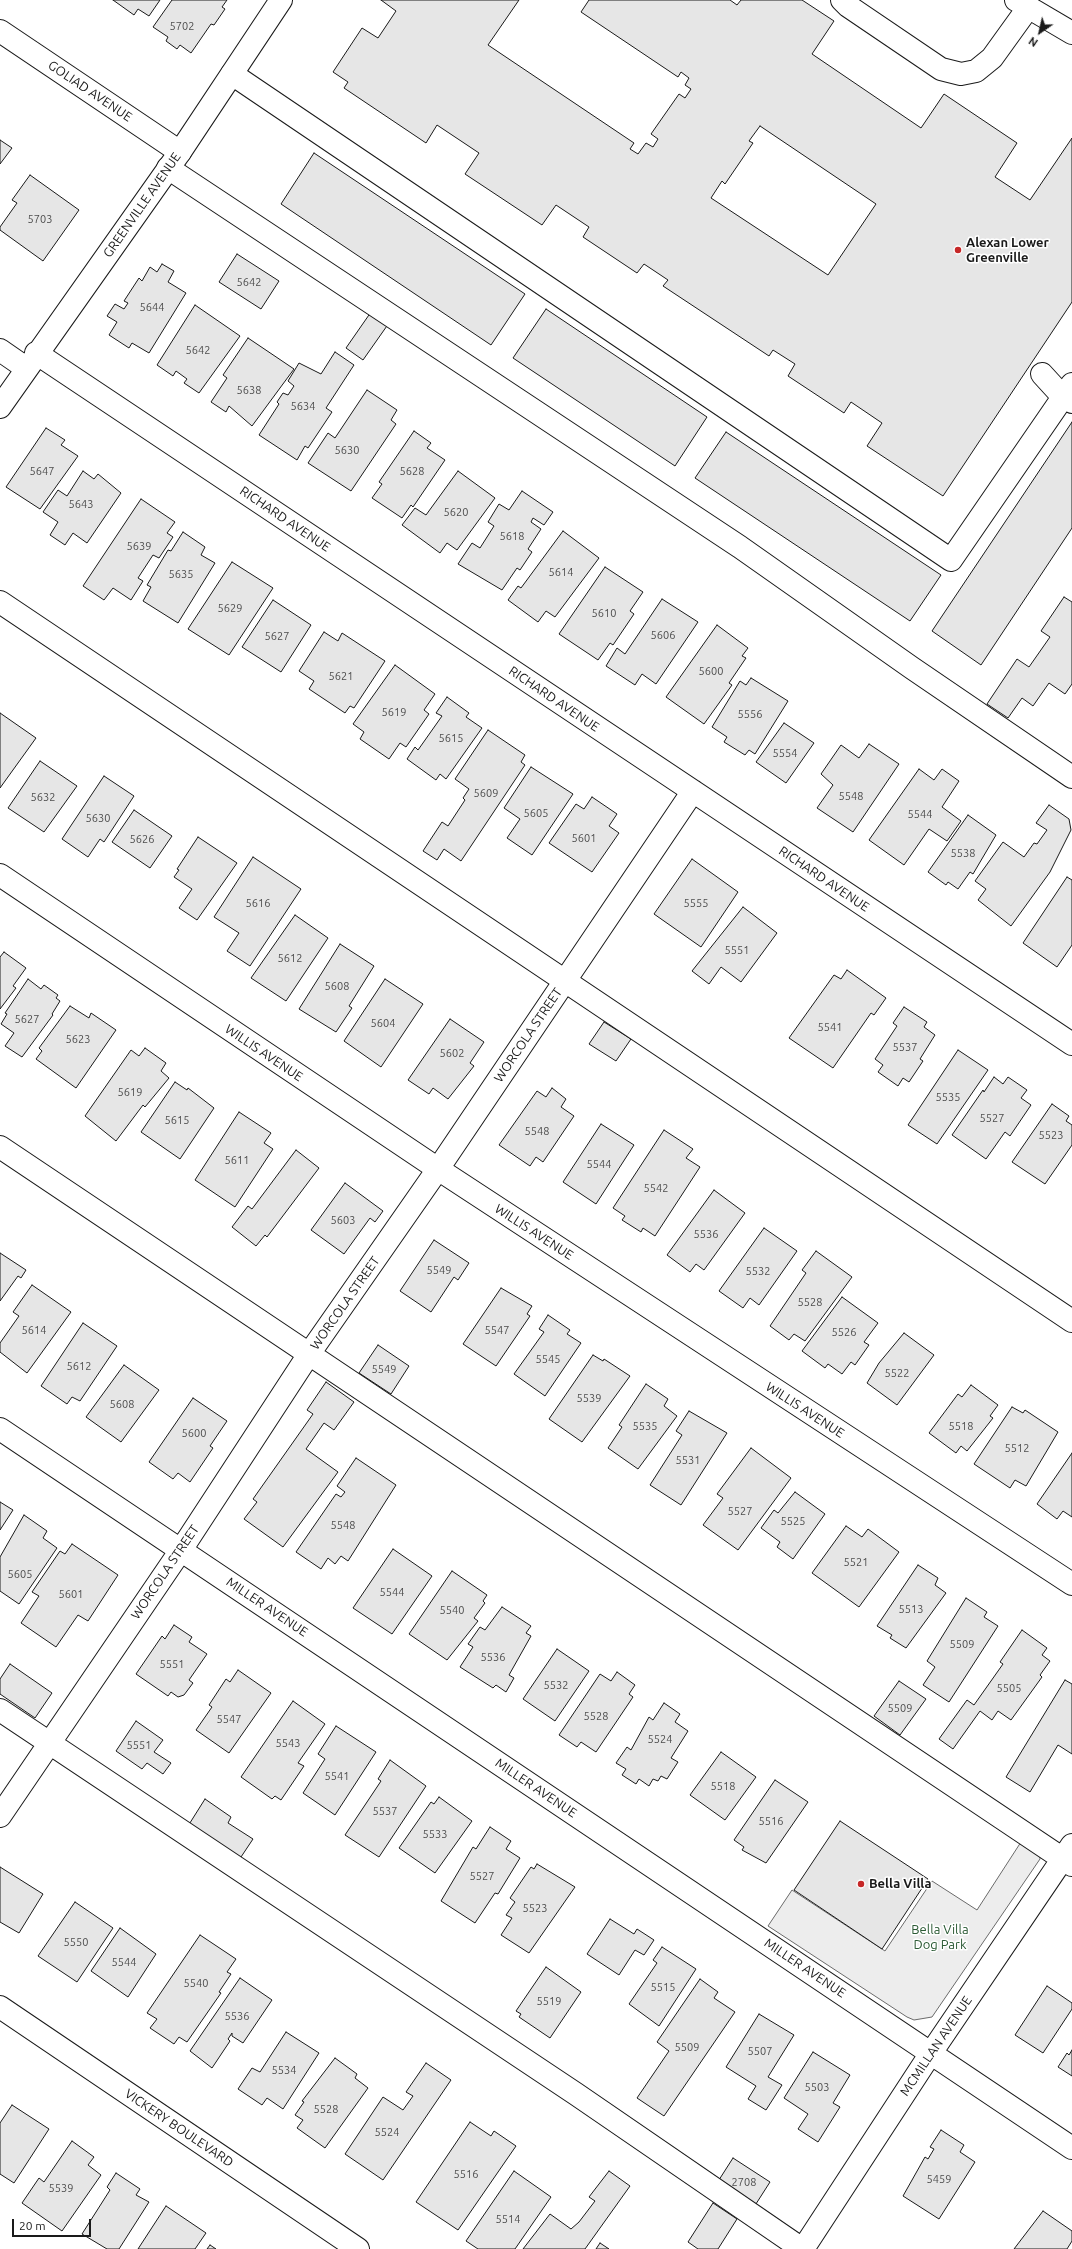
<!DOCTYPE html>
<style>
body{margin:0}
#map{position:relative;width:1072px;height:2249px;overflow:hidden;background:#fff;font-family:Ubuntu,sans-serif}
canvas{display:block}
.north{position:absolute;left:1020px;top:12px;width:40px;height:40px;-webkit-text-stroke:3px #fff;paint-order:stroke;rotate:214deg;font-size:11px;font-weight:700;line-height:16px;text-align:center;color:#1a1a1a}
.north::after{content:'';display:block;margin:auto;width:14px;height:18px;background:#1a1a1a;clip-path:polygon(50% 0,100% 100%,50% 72%,0 100%)}
.scale{position:absolute;left:12px;top:2219px;width:79px;height:18px;box-sizing:border-box;border:2px solid #1a1a1a;border-top:0;padding-left:5px;font-size:12px;line-height:14px;white-space:nowrap;color:#1a1a1a;-webkit-text-stroke:3px #fff;paint-order:stroke}
</style>
<div id="map">
<canvas width="1072" height="2249"></canvas>
<div class="north">N</div>
<div class="scale">20 m</div>
</div>
<script>
const ctx = document.querySelector('canvas').getContext('2d');
ctx.lineJoin = 'round';
function fillPath(path, color) { ctx.fillStyle = color; ctx.fill(path, 'evenodd'); }
const poly = rows => new Path2D(rows.map(r => 'M' + r).join(''));
function strokePath(path, color, width, dash) { ctx.strokeStyle = color; ctx.lineWidth = width; ctx.lineCap = dash ? 'butt' : 'round'; ctx.setLineDash(dash || []); ctx.stroke(path); }
function label(font, color, halo, rows, align = 'center') {
  ctx.font = font + ' Ubuntu,sans-serif'; ctx.lineWidth = 3; ctx.setLineDash([]); ctx.textBaseline = 'middle'; ctx.strokeStyle = halo; ctx.fillStyle = color; for (const [text, x, y, turn = 0] of rows) {
    ctx.save(); ctx.translate(x, y); ctx.rotate((+turn || 0) * Math.PI / 180); ctx.textAlign = isNaN(turn) ? turn : align; if (halo) ctx.strokeText(text, 0, 0); ctx.fillText(text, 0, 0); ctx.restore();
  }
}
const built = poly([
 [1021,1842,1040,1854,1040,1859,932,2017,914,2020,907,2017,768,1926,792,1890,885,1951,932,1881,977,1910,1021,1842]
]);
fillPath(built, '#ededed');
strokePath(built, '#6a6a6a', 1);
const building = poly([
 [113,0,160,0,149,16,138,9,134,15,113,0],
 [172,0,227,0,222,7,225,9,214,25,211,24,191,53,180,45,177,49,166,41,168,37,153,27,172,0],
 [381,0,519,0,488,45,634,143,630,149,638,154,646,143,653,147,658,139,651,134,679,94,685,98,691,89,685,85,689,78,681,72,678,77,581,12,589,0,730,0,737,5,741,0,802,0,834,21,812,54,921,128,944,94,1017,143,995,177,1030,200,1072,138,1072,302,943,496,867,446,882,423,851,402,844,413,788,376,795,364,773,350,769,356,663,286,668,280,644,264,637,273,583,237,589,227,556,205,542,225,465,174,479,153,437,125,426,143,344,88,348,82,333,72,362,28,378,38,396,11,381,0],
 [760,126,876,204,828,275,711,198,722,181,725,184,753,143,749,141,760,126],
 [0,140,12,148,0,164,0,140],
 [314,153,525,294,491,345,281,204,314,153],
 [30,175,79,210,43,261,0,230,0,227,17,203,12,200,30,175],
 [237,254,279,281,261,309,219,282,237,254],
 [162,264,174,271,168,282,186,293,149,353,132,343,129,348,109,335,117,322,107,316,115,304,124,309,128,303,124,301,139,278,142,281,150,267,157,272,162,264],
 [195,305,240,336,199,393,184,383,187,379,176,371,173,376,157,365,195,305],
 [546,309,707,417,675,466,513,358,546,309],
 [371,312,389,323,363,360,346,348,371,312],
 [248,338,294,369,252,426,229,406,226,412,211,402,227,378,223,375,248,338],
 [335,352,354,365,326,408,332,412,308,448,305,446,297,460,259,435,279,404,277,402,283,393,288,395,294,386,288,381,299,363,321,374,335,352],
 [367,390,397,410,391,420,396,424,351,491,308,463,328,433,335,438,367,390],
 [1072,422,1072,528,981,665,932,631,1072,422],
 [46,428,65,440,61,445,78,456,40,509,6,487,46,428],
 [414,431,431,443,427,448,445,460,413,507,411,505,402,518,372,498,382,484,379,482,414,431],
 [726,432,941,575,910,621,695,478,726,432],
 [83,471,94,479,98,474,121,493,87,543,73,533,65,545,50,535,58,522,43,512,58,490,67,496,83,471],
 [458,471,495,498,457,550,447,543,440,553,402,525,415,508,426,515,458,471],
 [522,491,553,512,544,525,533,518,531,522,541,529,528,549,532,552,520,570,517,568,502,590,458,564,472,543,480,548,494,526,488,522,499,504,509,510,522,491],
 [141,499,175,522,167,533,173,537,159,558,153,555,138,578,143,581,131,600,113,588,104,600,83,586,141,499],
 [563,531,599,558,555,617,546,611,538,622,508,600,518,586,521,588,563,531],
 [183,532,205,547,201,555,215,563,178,623,143,601,151,587,147,585,168,550,171,551,183,532],
 [232,562,273,588,229,655,188,629,232,562],
 [605,567,643,592,630,611,634,614,613,645,610,643,598,660,559,634,605,567],
 [1064,597,1072,602,1072,684,1065,694,1049,683,1033,706,1022,698,1008,718,987,704,1017,659,1029,667,1050,637,1041,631,1064,597],
 [662,599,698,622,656,684,642,674,635,685,606,666,617,648,625,654,662,599],
 [273,600,311,625,281,672,242,647,273,600],
 [717,625,748,648,742,656,746,658,729,683,732,685,704,724,666,697,717,625],
 [324,632,338,641,342,633,385,661,354,708,350,706,345,713,309,689,314,681,299,671,324,632],
 [395,665,435,694,424,710,429,714,406,747,400,743,389,759,360,739,364,732,353,724,395,665],
 [751,678,788,701,755,754,749,750,745,755,724,742,727,737,712,727,740,681,746,685,751,678],
 [447,697,469,713,466,717,482,728,446,779,440,774,436,780,407,759,415,747,418,750,442,716,436,713,447,697],
 [0,713,36,738,0,788,0,713],
 [784,723,814,743,786,783,756,762,784,723],
 [488,730,525,755,521,762,525,765,461,861,444,849,437,860,423,851,442,822,448,826,465,800,463,798,469,789,455,779,488,730],
 [869,744,899,764,853,832,817,808,833,785,821,774,841,745,859,758,869,744],
 [40,761,77,786,44,832,8,808,40,761],
 [531,767,573,794,532,855,507,838,520,819,504,808,531,767],
 [919,769,934,780,942,769,959,781,942,807,961,821,947,841,929,829,904,865,869,840,919,769],
 [104,776,134,796,104,842,100,839,88,857,62,839,104,776],
 [592,797,617,814,609,826,619,833,592,872,549,843,576,804,584,809,592,797],
 [1049,805,1069,819,1071,830,1050,872,1011,926,978,900,986,889,975,881,1003,842,1024,857,1034,843,1037,844,1047,830,1036,823,1049,805],
 [134,810,172,836,150,868,112,842,134,810],
 [968,815,996,835,973,874,970,872,958,889,948,882,946,885,928,872,968,815],
 [198,837,237,863,197,920,179,908,192,889,174,877,179,870,177,869,198,837],
 [253,857,301,889,250,966,227,951,239,933,214,917,253,857],
 [692,859,738,892,701,947,654,914,692,859],
 [1067,877,1072,880,1072,945,1057,967,1023,943,1067,877],
 [743,907,777,933,741,982,721,967,709,984,692,971,743,907],
 [295,915,328,938,286,1001,251,978,295,915],
 [340,944,374,966,349,1006,352,1008,336,1032,299,1009,340,944],
 [4,952,26,968,13,986,16,988,0,1009,0,957,4,952],
 [847,970,886,998,874,1015,871,1013,833,1068,789,1038,834,975,841,979,847,970],
 [28,979,41,989,44,985,58,995,56,998,60,1001,52,1014,53,1015,22,1057,5,1046,14,1033,1,1024,7,1014,5,1013,28,979],
 [385,979,423,1004,381,1067,344,1041,385,979],
 [70,1006,89,1018,91,1013,116,1030,76,1088,36,1059,42,1051,39,1048,70,1006],
 [904,1007,927,1022,924,1027,935,1035,920,1059,923,1061,909,1082,903,1078,898,1086,878,1072,883,1065,875,1059,897,1026,893,1023,904,1007],
 [450,1019,484,1042,470,1063,474,1066,448,1099,433,1088,429,1094,408,1080,450,1019],
 [604,1022,631,1039,616,1061,589,1044,604,1022],
 [145,1048,166,1063,161,1071,169,1078,145,1107,143,1105,116,1141,85,1116,131,1050,139,1056,145,1048],
 [958,1050,988,1070,937,1144,908,1125,958,1050],
 [994,1077,1003,1084,1008,1077,1027,1090,1021,1098,1031,1105,1010,1136,1005,1132,986,1159,952,1135,983,1090,984,1092,994,1077],
 [175,1082,187,1090,188,1088,214,1108,180,1159,141,1132,175,1082],
 [552,1088,566,1099,561,1107,574,1116,543,1162,536,1157,530,1166,499,1145,537,1091,546,1097,552,1088],
 [1052,1104,1069,1116,1066,1121,1072,1125,1072,1145,1045,1184,1012,1162,1052,1104],
 [239,1112,271,1133,264,1143,273,1149,235,1207,195,1180,239,1112],
 [601,1124,634,1145,596,1204,563,1182,601,1124],
 [664,1130,693,1149,686,1158,700,1167,655,1236,643,1228,641,1232,622,1220,625,1216,613,1208,664,1130],
 [296,1150,319,1168,267,1237,265,1235,256,1246,232,1227,248,1206,252,1209,296,1150],
 [345,1183,383,1211,375,1222,370,1218,344,1254,311,1230,345,1183],
 [714,1190,745,1213,704,1270,696,1264,690,1272,667,1255,714,1190],
 [764,1228,797,1251,759,1305,750,1298,743,1308,719,1291,764,1228],
 [434,1240,469,1263,458,1280,454,1277,431,1312,400,1291,434,1240],
 [816,1251,852,1277,805,1341,794,1334,789,1340,770,1326,806,1273,802,1270,816,1251],
 [0,1253,26,1270,21,1278,18,1276,0,1301,0,1253],
 [32,1285,71,1312,27,1373,0,1352,0,1343,19,1316,13,1312,32,1285],
 [501,1288,532,1306,527,1314,530,1316,496,1366,463,1344,501,1288],
 [842,1297,878,1323,864,1342,869,1345,855,1365,851,1362,842,1374,828,1364,825,1368,802,1351,842,1297],
 [548,1315,570,1330,567,1334,581,1343,545,1396,514,1374,544,1332,539,1329,548,1315],
 [83,1323,117,1346,80,1401,72,1397,67,1404,41,1386,83,1323],
 [904,1333,934,1355,897,1405,867,1383,879,1363,904,1333],
 [378,1345,409,1366,391,1394,359,1373,378,1345],
 [593,1355,603,1361,604,1359,630,1376,582,1442,549,1419,593,1355],
 [124,1365,159,1390,121,1442,86,1417,124,1365],
 [326,1382,354,1402,334,1430,324,1423,306,1449,338,1472,283,1547,244,1519,257,1502,253,1499,313,1414,307,1410,326,1382],
 [646,1384,668,1399,664,1406,677,1416,638,1469,608,1448,622,1427,619,1425,646,1384],
 [971,1385,998,1405,990,1416,993,1418,967,1451,961,1446,956,1453,929,1433,958,1394,962,1397,971,1385],
 [193,1398,227,1421,210,1446,213,1448,190,1482,178,1473,173,1479,149,1462,193,1398],
 [1012,1407,1023,1413,1025,1410,1058,1432,1026,1486,1015,1480,1010,1488,974,1464,1012,1407],
 [689,1411,727,1433,681,1505,650,1485,682,1435,676,1431,689,1411],
 [751,1448,791,1478,738,1550,703,1525,723,1498,717,1494,751,1448],
 [1072,1453,1072,1517,1063,1511,1057,1519,1037,1504,1072,1453],
 [356,1458,396,1485,348,1561,341,1556,335,1564,328,1558,321,1569,296,1552,336,1494,341,1497,345,1492,337,1486,356,1458],
 [795,1492,825,1514,793,1559,777,1547,780,1542,761,1528,774,1510,778,1513,795,1492],
 [0,1502,13,1510,0,1530,0,1502],
 [24,1515,47,1531,43,1538,57,1548,19,1604,0,1591,0,1557,24,1515],
 [846,1526,862,1537,868,1529,899,1552,859,1607,812,1573,846,1526],
 [72,1544,118,1575,88,1621,78,1615,56,1647,21,1623,39,1596,32,1592,60,1551,65,1554,72,1544],
 [393,1549,432,1576,392,1634,353,1608,393,1549],
 [918,1565,938,1578,935,1585,946,1593,906,1648,890,1638,892,1635,877,1626,918,1565],
 [452,1571,487,1595,483,1601,485,1603,474,1618,478,1621,447,1660,409,1634,452,1571],
 [966,1598,987,1612,984,1617,998,1626,949,1702,923,1685,935,1667,927,1661,966,1598],
 [502,1607,531,1626,526,1633,531,1636,509,1675,514,1678,506,1692,496,1685,493,1688,460,1667,473,1647,468,1644,480,1627,485,1630,502,1607],
 [174,1625,192,1637,189,1642,207,1654,189,1680,193,1683,184,1695,178,1697,171,1692,168,1696,136,1674,162,1636,165,1639,174,1625],
 [1022,1630,1047,1648,1042,1655,1050,1661,1040,1675,1042,1677,1011,1720,998,1711,992,1720,980,1711,953,1749,939,1739,967,1700,974,1705,1003,1664,1000,1662,1022,1630],
 [557,1649,589,1671,555,1721,523,1699,557,1649],
 [10,1664,52,1693,35,1718,0,1694,0,1679,10,1664],
 [238,1670,271,1693,229,1753,196,1730,212,1707,209,1705,226,1679,230,1682,238,1670],
 [617,1672,635,1685,629,1694,633,1697,596,1752,581,1742,577,1747,559,1735,600,1674,611,1681,617,1672],
 [1065,1680,1072,1684,1072,1754,1058,1745,1030,1792,1006,1777,1065,1680],
 [899,1681,926,1699,900,1735,874,1716,899,1681],
 [293,1701,325,1724,298,1763,304,1766,281,1800,275,1796,272,1799,241,1777,293,1701],
 [664,1703,680,1714,675,1722,688,1731,671,1758,678,1762,667,1779,661,1776,658,1781,653,1779,649,1786,639,1779,636,1784,622,1775,626,1769,616,1763,627,1747,631,1750,649,1717,653,1720,664,1703],
 [136,1721,163,1740,154,1752,171,1763,163,1774,147,1763,142,1769,116,1751,136,1721],
 [336,1726,376,1752,335,1815,303,1793,325,1759,318,1754,336,1726],
 [721,1752,756,1777,725,1820,690,1795,721,1752],
 [390,1760,426,1786,379,1857,345,1835,381,1781,378,1779,390,1760],
 [775,1780,808,1802,766,1863,742,1850,744,1847,734,1840,775,1780],
 [439,1797,472,1821,435,1873,399,1848,431,1802,434,1804,439,1797],
 [205,1799,231,1817,228,1823,253,1839,239,1860,188,1826,205,1799],
 [840,1821,928,1879,882,1949,794,1890,840,1821],
 [490,1827,511,1841,506,1849,520,1858,498,1894,495,1893,475,1923,441,1901,473,1847,476,1849,490,1827],
 [537,1864,575,1887,529,1953,501,1935,512,1918,506,1915,515,1902,510,1898,531,1867,534,1869,537,1864],
 [0,1867,43,1894,19,1933,0,1922,0,1867],
 [75,1902,113,1928,77,1982,38,1956,75,1902],
 [610,1919,634,1934,637,1929,654,1940,644,1955,635,1950,619,1975,587,1954,610,1919],
 [120,1928,156,1954,128,1997,91,1971,120,1928],
 [200,1935,236,1959,227,1972,231,1974,219,1992,221,1993,187,2042,179,2037,174,2044,150,2028,157,2019,147,2013,200,1935],
 [662,1947,696,1969,659,2026,629,2004,657,1963,653,1960,662,1947],
 [546,1967,581,1992,550,2038,519,2017,521,2014,516,2011,546,1967],
 [240,1978,272,2000,243,2043,232,2036,232,2033,228,2039,230,2041,212,2068,190,2051,240,1978],
 [700,1979,718,1992,714,1998,735,2012,664,2116,637,2098,669,2051,657,2042,700,1979],
 [1047,1986,1072,2003,1072,2009,1043,2053,1015,2035,1047,1986],
 [759,2014,794,2035,768,2077,782,2085,766,2110,748,2099,756,2086,726,2067,759,2014],
 [286,2032,319,2053,283,2109,267,2098,262,2105,238,2089,252,2068,260,2072,286,2032],
 [1072,2050,1072,2076,1058,2067,1067,2053,1069,2055,1072,2050],
 [813,2052,850,2075,833,2103,840,2107,818,2142,798,2129,808,2114,784,2098,813,2052],
 [335,2058,357,2074,355,2078,368,2088,325,2148,297,2128,303,2120,295,2115,304,2102,302,2101,335,2058],
 [426,2063,451,2080,383,2180,345,2154,383,2097,403,2110,413,2096,406,2092,426,2063],
 [12,2105,49,2129,14,2183,0,2174,0,2123,12,2105],
 [470,2122,491,2136,494,2131,516,2146,458,2230,416,2202,470,2122],
 [941,2130,964,2145,960,2152,975,2162,939,2219,903,2196,925,2157,928,2159,934,2149,930,2147,941,2130],
 [72,2141,94,2157,88,2165,101,2175,62,2231,22,2203,39,2178,44,2182,72,2141],
 [733,2158,770,2182,754,2207,717,2183,733,2158],
 [514,2171,551,2197,515,2249,478,2249,466,2241,514,2171],
 [609,2171,630,2186,585,2249,523,2249,550,2214,571,2229,579,2222,595,2201,589,2197,609,2171],
 [116,2173,140,2189,136,2195,149,2202,119,2249,107,2249,82,2234,110,2190,107,2187,116,2173],
 [713,2203,737,2219,718,2249,698,2249,688,2242,713,2203],
 [166,2206,206,2233,195,2249,138,2249,166,2206],
 [1043,2211,1072,2231,1072,2241,1067,2249,1014,2249,1043,2211],
 [600,2243,609,2249,596,2249,600,2243],
 [210,2245,216,2249,207,2249,210,2245]
]);
fillPath(building, '#e6e6e6');
strokePath(building, '#1a1a1a', 1);
const minor = poly([
 [842,0,848,6,941,69,961,74,976,71,992,58,1028,8],
 [1016,0,1072,33],
 [0,31,180,152],
 [232,74,951,560,1072,384],
 [168,168,740,547,912,668,1072,777],
 [0,350,26,368],
 [36,353,1072,1044],
 [1042,374,1063,397,1072,402],
 [0,602,1072,1321],
 [0,875,438,1169,1072,1584],
 [0,1147,1072,1865],
 [0,1429,1072,2148],
 [0,1710,576,2094,802,2249],
 [0,1816,181,1550,309,1354,438,1169,693,791],
 [0,2007,358,2249],
 [803,2249,931,2053,1072,1845]
]);
const major = poly([
 [0,407,180,152,281,0]
]);
strokePath(minor, '#1a1a1a', 24);
strokePath(major, '#1a1a1a', 24);
strokePath(minor, '#fff', 22);
strokePath(major, '#fff', 22);
for (const [x, y, r, color] of [
 [958,250,4,"#c62828"],
 [861,1884,4,"#c62828"]
]) { const dot = new Path2D(); dot.arc(x, y, r, 0, 2 * Math.PI); ctx.fillStyle = color; ctx.fill(dot); strokePath(dot, '#fff', 1.5); }
label('11px', '#4d4d4d', null, [
 ["5702",182,26],
 ["5703",40,219],
 ["5642",249,282],
 ["5644",152,307],
 ["5642",198,350],
 ["5638",249,390],
 ["5634",303,406],
 ["5630",347,450],
 ["5647",42,471],
 ["5628",412,471],
 ["5643",81,504],
 ["5620",456,512],
 ["5618",512,536],
 ["5639",139,546],
 ["5614",561,572],
 ["5635",181,574],
 ["5629",230,608],
 ["5610",604,613],
 ["5606",663,635],
 ["5627",277,636],
 ["5600",711,671],
 ["5621",341,676],
 ["5619",394,712],
 ["5556",750,714],
 ["5615",451,738],
 ["5554",785,753],
 ["5609",486,793],
 ["5548",851,796],
 ["5632",43,797],
 ["5605",536,813],
 ["5544",920,814],
 ["5630",98,818],
 ["5601",584,838],
 ["5626",142,839],
 ["5538",963,853],
 ["5616",258,903],
 ["5555",696,903],
 ["5551",737,950],
 ["5612",290,958],
 ["5608",337,986],
 ["5627",27,1019],
 ["5604",383,1023],
 ["5541",830,1027],
 ["5623",78,1039],
 ["5537",905,1047],
 ["5602",452,1053],
 ["5619",130,1092],
 ["5535",948,1097],
 ["5527",992,1118],
 ["5615",177,1120],
 ["5548",537,1131],
 ["5523",1051,1135],
 ["5611",237,1160],
 ["5544",599,1164],
 ["5542",656,1188],
 ["5603",343,1220],
 ["5536",706,1234],
 ["5549",439,1270],
 ["5532",758,1271],
 ["5528",810,1302],
 ["5614",34,1330],
 ["5547",497,1330],
 ["5526",844,1332],
 ["5545",548,1359],
 ["5612",79,1366],
 ["5549",384,1369],
 ["5522",897,1373],
 ["5539",589,1398],
 ["5608",122,1404],
 ["5535",645,1426],
 ["5518",961,1426],
 ["5600",194,1433],
 ["5512",1017,1448],
 ["5531",688,1460],
 ["5527",740,1511],
 ["5525",793,1521],
 ["5548",343,1525],
 ["5521",856,1562],
 ["5605",20,1574],
 ["5544",392,1592],
 ["5601",71,1594],
 ["5513",911,1609],
 ["5540",452,1610],
 ["5509",962,1644],
 ["5536",493,1657],
 ["5551",172,1664],
 ["5532",556,1685],
 ["5505",1009,1688],
 ["5509",900,1708],
 ["5528",596,1716],
 ["5547",229,1719],
 ["5524",660,1739],
 ["5543",288,1743],
 ["5551",139,1745],
 ["5541",337,1776],
 ["5518",723,1786],
 ["5537",385,1811],
 ["5516",771,1821],
 ["5533",435,1834],
 ["5527",482,1876],
 ["5523",535,1908],
 ["5550",76,1942],
 ["5544",124,1962],
 ["5540",196,1983],
 ["5515",663,1987],
 ["5519",549,2001],
 ["5536",237,2016],
 ["5509",687,2047],
 ["5507",760,2051],
 ["5534",284,2070],
 ["5503",817,2087],
 ["5528",326,2109],
 ["5524",387,2132],
 ["5516",466,2174],
 ["5459",939,2179],
 ["2708",744,2182],
 ["5539",61,2188],
 ["5514",508,2219]
]);
label('13px', '#1a1a1a', '#fff', [
 ["GOLIAD AVENUE",90,91,34],
 ["GREENVILLE AVENUE",142,205,-55],
 ["RICHARD AVENUE",285,519,34],
 ["RICHARD AVENUE",554,699,34],
 ["RICHARD AVENUE",824,879,34],
 ["WORCOLA STREET",528,1035,-56],
 ["WILLIS AVENUE",264,1053,34],
 ["WILLIS AVENUE",534,1232,33],
 ["WORCOLA STREET",345,1303,-55],
 ["WILLIS AVENUE",805,1410,33],
 ["WORCOLA STREET",165,1572,-56],
 ["MILLER AVENUE",267,1607,34],
 ["MILLER AVENUE",536,1788,34],
 ["MILLER AVENUE",805,1968,34],
 ["MCMILLAN AVENUE",936,2046,-56],
 ["VICKERY BOULEVARD",179,2128,34]
]);
label('bold 13px', '#1a1a1a', '#fff', [
 ["Alexan Lower",966,243],
 ["Greenville",966,258],
 ["Bella Villa",869,1884]
], 'left');
label('13px', '#2b5a34', '#fff', [
 ["Bella Villa",940,1930],
 ["Dog Park",940,1945]
]);
</script>
